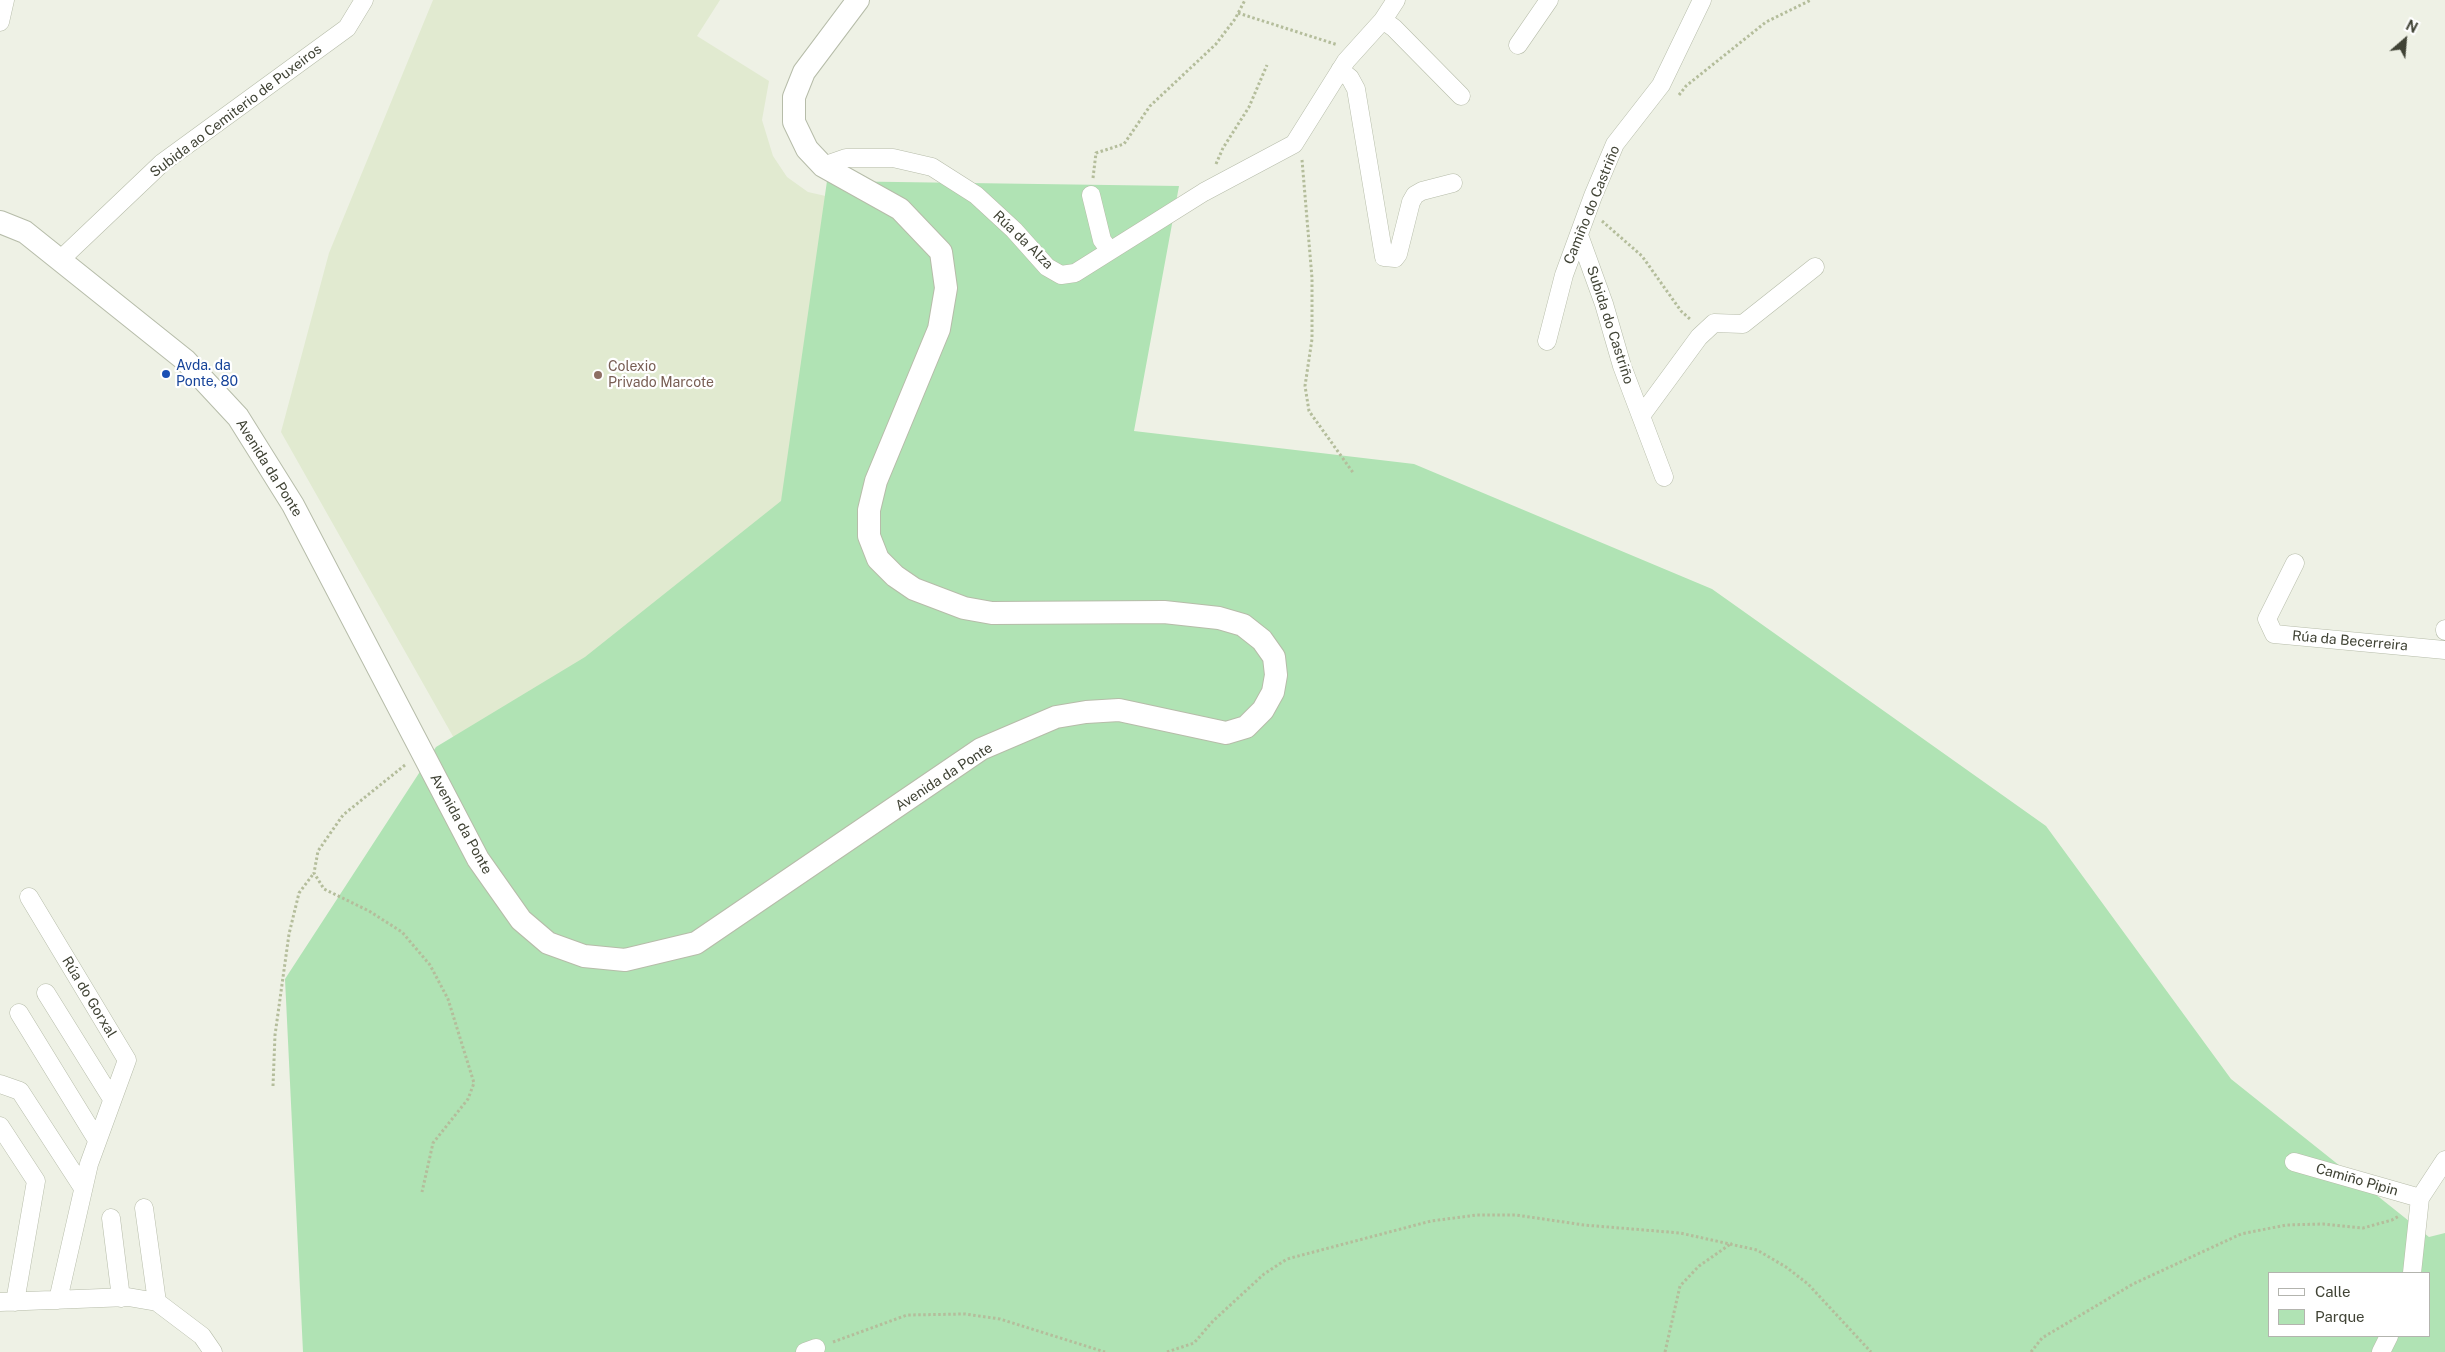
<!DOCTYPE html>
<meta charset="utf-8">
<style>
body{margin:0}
#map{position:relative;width:2445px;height:1352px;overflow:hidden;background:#eef1e5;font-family:"Public Sans",sans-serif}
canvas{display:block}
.legend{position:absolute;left:2268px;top:1272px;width:162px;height:65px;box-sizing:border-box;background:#fff;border:1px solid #b3b4ae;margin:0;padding:6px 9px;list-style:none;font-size:15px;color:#404335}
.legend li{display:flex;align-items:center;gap:10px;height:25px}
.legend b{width:25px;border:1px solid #b3b4ae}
.north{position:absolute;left:2380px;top:15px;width:50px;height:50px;-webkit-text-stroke:4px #fff;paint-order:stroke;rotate:27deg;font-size:14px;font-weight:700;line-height:20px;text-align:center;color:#404335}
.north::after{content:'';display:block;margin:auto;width:18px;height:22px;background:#404335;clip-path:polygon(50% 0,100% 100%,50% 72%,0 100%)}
</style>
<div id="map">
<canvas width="2445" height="1352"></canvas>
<ul class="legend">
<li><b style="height:6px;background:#fff"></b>Calle</li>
<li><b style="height:14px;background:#b0e3b4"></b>Parque</li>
</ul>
<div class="north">N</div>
</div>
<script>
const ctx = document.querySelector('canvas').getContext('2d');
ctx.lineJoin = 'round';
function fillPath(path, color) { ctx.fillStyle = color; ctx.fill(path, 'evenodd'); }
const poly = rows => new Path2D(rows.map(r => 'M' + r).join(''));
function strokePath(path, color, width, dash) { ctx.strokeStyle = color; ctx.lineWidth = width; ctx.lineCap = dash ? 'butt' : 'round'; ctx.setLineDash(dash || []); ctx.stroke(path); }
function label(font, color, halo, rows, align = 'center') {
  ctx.font = font + ' "Public Sans",sans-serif'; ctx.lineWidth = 4.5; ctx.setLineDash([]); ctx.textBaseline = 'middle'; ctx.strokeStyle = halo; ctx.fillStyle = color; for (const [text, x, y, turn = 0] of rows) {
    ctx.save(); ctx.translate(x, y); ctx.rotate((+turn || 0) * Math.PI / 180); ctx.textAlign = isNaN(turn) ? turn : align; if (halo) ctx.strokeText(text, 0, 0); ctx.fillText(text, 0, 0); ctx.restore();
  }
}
fillPath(poly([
 [433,0,720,0,697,36,769,81,762,120,773,156,787,177,808,192,852,202,805,604,468,763,281,432,329,253]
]), '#e1ead0');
fillPath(poly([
 [827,181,1179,186,1134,431,1414,464,1712,589,2046,826,2231,1079,2429,1237,2445,1233,2445,1352,303,1352,285,979,436,747,585,657,781,501],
 [2269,1273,2429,1273,2429,1336,2269,1336]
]), '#b0e3b4');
const minor = poly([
 [1383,20,1394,28,1461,96],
 [0,22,5,0],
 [1518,45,1549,0],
 [1340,70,1350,78,1356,89,1384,257,1395,258,1398,254,1411,202,1415,195,1422,191,1453,183],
 [823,166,846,158,893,158,932,167,976,195,1014,230,1047,267,1061,275,1075,273,1204,192,1294,144,1346,61,1383,20,1396,0],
 [1091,195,1102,240,1110,251],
 [1579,235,1604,304,1622,366,1664,477],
 [60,260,162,163,347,28,364,0],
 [1547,341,1564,275,1593,196,1615,144,1661,85,1702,0],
 [1641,416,1699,337,1714,323,1743,324,1815,267],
 [2295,563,2267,619,2274,634,2445,650],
 [2445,629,2445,631],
 [29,897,127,1060,89,1164,58,1300],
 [46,993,112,1099],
 [19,1013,97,1140],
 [0,1084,20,1091,83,1188],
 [0,1126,36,1181,15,1302],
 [2294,1162,2420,1198],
 [144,1208,157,1302],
 [111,1218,121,1298],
 [2412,1273,2420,1198,2445,1160],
 [0,1302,128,1297,157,1302,202,1336,213,1352],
 [805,1352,816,1348],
 [2381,1352,2389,1336]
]);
const tertiary = poly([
 [0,222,25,232,185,360,238,417,293,505,478,859,521,920,548,943,584,956,625,960,696,943,981,749,1056,717,1086,712,1119,710,1226,733,1246,727,1263,710,1273,692,1276,675,1274,657,1262,640,1243,625,1219,618,1164,612,992,613,964,608,914,589,895,576,878,559,869,536,869,510,876,481,939,329,946,288,941,252,900,209,823,166,807,149,794,122,794,97,804,72,858,0]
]);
strokePath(minor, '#b6bca9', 19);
strokePath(tertiary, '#b6bca9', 24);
strokePath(poly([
 [1238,13,1338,45],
 [1679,95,1686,86,1766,22,1811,0],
 [1302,160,1312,278,1312,339,1305,386,1309,411,1354,474],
 [1216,164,1223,148,1249,107,1267,65],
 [1093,178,1096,153,1124,144,1150,106,1216,44,1235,19,1245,0],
 [1602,221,1642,256,1681,311,1691,320],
 [405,765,343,815,318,851,314,873,324,889,369,911,402,932,430,965,448,999,474,1083,468,1099,433,1143,422,1192],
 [273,1086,275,1035,289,934,299,893,314,873],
 [833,1342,907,1315,965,1314,1000,1319,1105,1352],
 [1167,1352,1194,1343,1213,1321,1264,1274,1287,1259,1431,1221,1477,1215,1516,1215,1584,1225,1680,1233,1757,1250,1786,1267,1808,1284,1871,1352],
 [1665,1352,1680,1286,1699,1266,1732,1243],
 [2031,1352,2042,1338,2133,1284,2241,1234,2286,1225,2323,1224,2363,1228,2392,1220,2399,1216]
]), '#b4bd9b', 3, [2.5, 2.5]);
strokePath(minor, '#fff', 18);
strokePath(tertiary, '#fff', 22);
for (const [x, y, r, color] of [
 [166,374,5,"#1a4fb4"],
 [598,375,5,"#8d6e63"]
]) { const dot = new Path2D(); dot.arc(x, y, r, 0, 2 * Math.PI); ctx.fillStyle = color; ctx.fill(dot); strokePath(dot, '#fff', 2); }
label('14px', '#404335', '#fff', [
 ["Subida ao Cemiterio de Puxeiros",236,111,-37],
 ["Camiño do Castriño",1592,205,-68],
 ["Rúa da Alza",1023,240,44],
 ["Subida do Castriño",1610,325,72],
 ["Avenida da Ponte",269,468,58],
 ["Rúa da Becerreira",2350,641,5],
 ["Avenida da Ponte",944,777,-33],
 ["Avenida da Ponte",461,824,61],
 ["Rúa do Gorxal",89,997,59],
 ["Camiño Pipin",2357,1180,16]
]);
label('14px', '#164399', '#fff', [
 ["Avda. da",176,366],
 ["Ponte, 80",176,382]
], 'left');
label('14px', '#785e54', '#fff', [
 ["Colexio",608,367],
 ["Privado Marcote",608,383]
], 'left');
</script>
